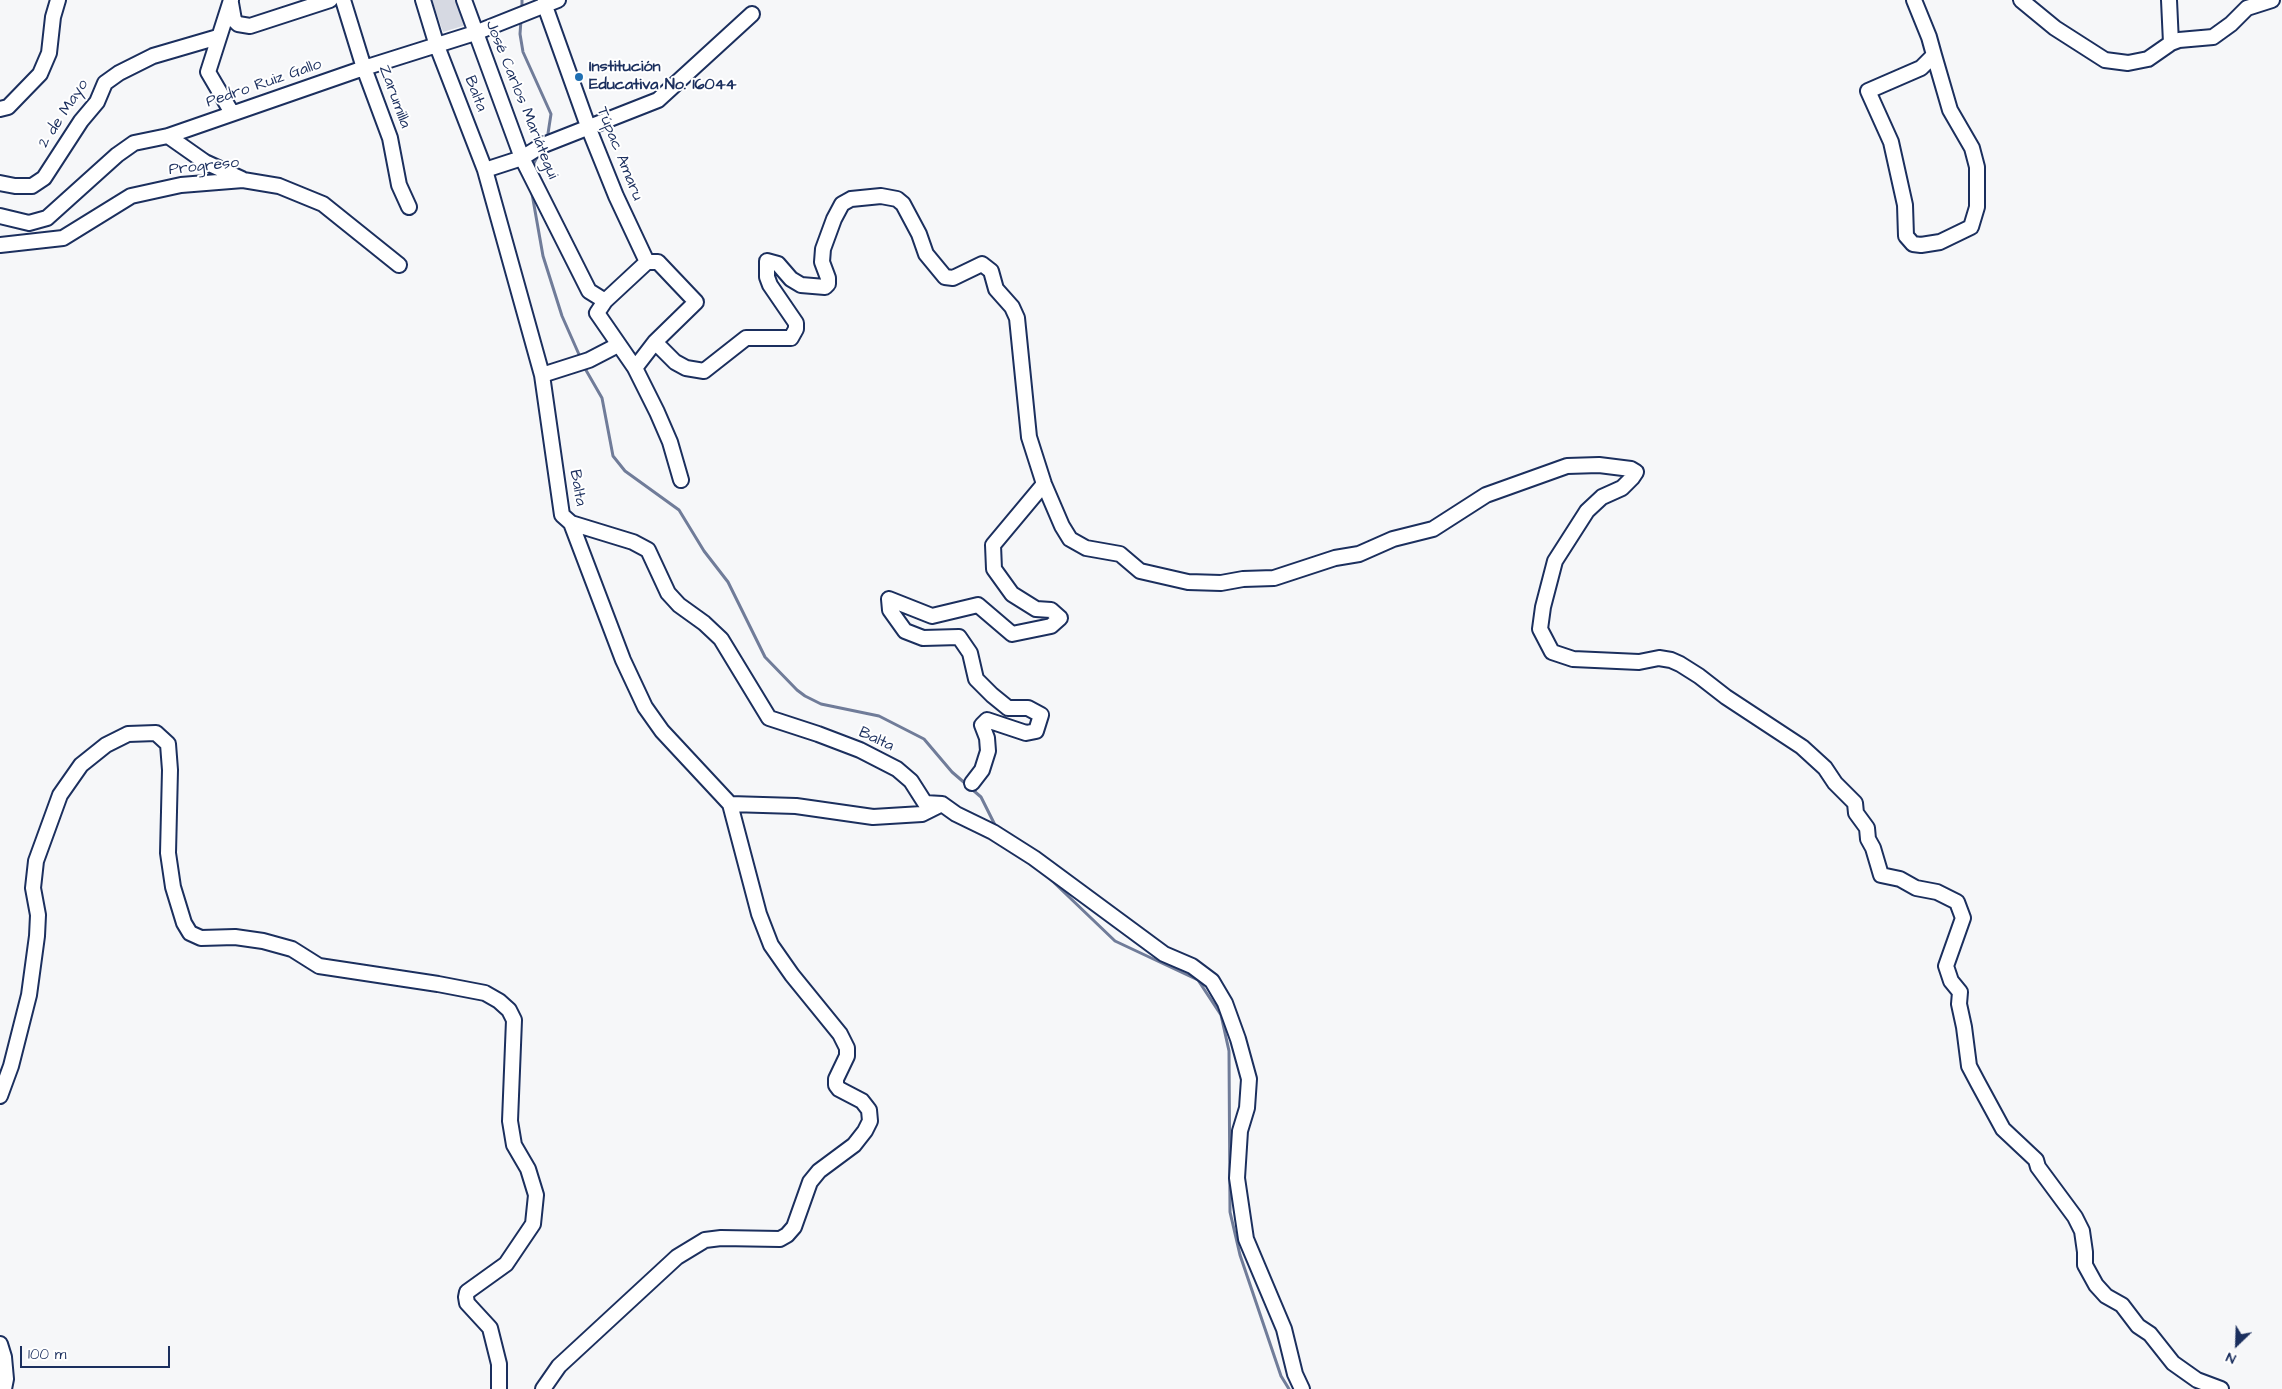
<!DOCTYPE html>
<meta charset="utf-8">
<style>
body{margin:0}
#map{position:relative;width:2282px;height:1389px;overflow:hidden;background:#f6f7f9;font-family:"Architects Daughter",sans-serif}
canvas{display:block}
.north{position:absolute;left:2212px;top:1319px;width:50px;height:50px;-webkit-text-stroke:4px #fff;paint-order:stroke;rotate:204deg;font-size:14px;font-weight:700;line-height:20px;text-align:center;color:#1b2f5e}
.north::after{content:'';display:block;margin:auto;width:18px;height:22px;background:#1b2f5e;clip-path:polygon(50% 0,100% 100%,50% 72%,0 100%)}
.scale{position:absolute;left:20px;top:1346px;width:150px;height:22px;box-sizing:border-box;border:2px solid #1b2f5e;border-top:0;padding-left:6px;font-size:15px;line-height:18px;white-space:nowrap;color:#1b2f5e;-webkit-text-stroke:4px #fff;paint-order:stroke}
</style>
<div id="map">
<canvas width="2282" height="1389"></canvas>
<div class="north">N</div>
<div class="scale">100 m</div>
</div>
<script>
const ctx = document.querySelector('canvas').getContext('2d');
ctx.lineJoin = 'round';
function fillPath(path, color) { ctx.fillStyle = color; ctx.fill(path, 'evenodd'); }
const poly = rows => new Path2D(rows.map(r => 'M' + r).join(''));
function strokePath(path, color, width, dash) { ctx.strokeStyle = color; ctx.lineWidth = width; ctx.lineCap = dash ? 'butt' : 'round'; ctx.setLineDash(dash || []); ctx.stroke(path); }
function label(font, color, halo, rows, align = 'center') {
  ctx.font = font + ' "Architects Daughter",sans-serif'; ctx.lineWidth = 4; ctx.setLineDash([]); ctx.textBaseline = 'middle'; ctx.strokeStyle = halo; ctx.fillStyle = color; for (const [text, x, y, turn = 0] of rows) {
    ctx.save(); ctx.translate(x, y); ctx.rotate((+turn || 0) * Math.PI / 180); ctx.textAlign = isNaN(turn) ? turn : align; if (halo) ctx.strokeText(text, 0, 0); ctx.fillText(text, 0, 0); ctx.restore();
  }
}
fillPath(poly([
 [432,0,458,0,466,25,443,32]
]), '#d6d9e2');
strokePath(poly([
 [522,0,522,9],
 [521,20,520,34,523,52,551,114,547,140],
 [532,167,538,155],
 [531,188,543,256,562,316,581,359],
 [583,365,602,398,613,456,625,471,679,510,704,551,728,582,765,657,797,690,805,696,821,704,879,716,924,739,952,772,981,797,996,827],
 [1044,873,1115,941,1198,980,1221,1015,1229,1051,1230,1212,1240,1255,1281,1376,1289,1389]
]), '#707c99', 3);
const minor = poly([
 [231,0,208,72,232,113],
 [343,0,364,68,390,138,399,185,409,207],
 [423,0,437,46,485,170,542,375,562,515,571,523,633,542,648,550,668,593,679,605,704,623,721,639,769,718,818,734,860,750,897,769,911,781,925,803,942,804,922,814,873,817,796,806,730,804,759,914,771,945,792,975,840,1034,847,1048,847,1056,836,1079,836,1085,839,1089,862,1101,869,1110,870,1121,865,1131,854,1145,819,1171,810,1182,794,1227,787,1235,780,1239,721,1238,705,1240,677,1257,559,1366,543,1389],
 [464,0,522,158,589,291,605,301,597,313,635,368,657,412,670,442,681,480],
 [545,0,545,6,589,129,616,196,647,262],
 [1914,0,1929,37,1934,55,1950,110,1972,148,1977,167,1977,207,1971,227,1940,242,1921,245,1913,244,1906,236,1905,205,1891,142,1868,91,1921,68,1934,55],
 [2021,0,2055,28,2105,60,2128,63,2148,59,2171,43,2179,40,2213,37,2231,24,2247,8,2272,0],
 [2169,0,2171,43],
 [231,3,234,20,238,24,250,26,330,0],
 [0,109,8,107,40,74,49,53,53,17,58,0],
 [168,136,205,162,242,179],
 [485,170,522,158,541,146,658,100,752,14],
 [0,183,15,186,32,186,44,178,81,121,97,102,105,83,119,73,153,56,218,37],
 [0,216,29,223,47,218,117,155,134,143,168,136,364,68,475,33,558,0],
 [0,245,63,238,131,196,181,185,243,180,279,186,323,204,399,265],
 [605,301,647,262],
 [655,342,675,362,686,368,704,371,746,338,791,338,796,329,796,323,770,285,767,277,767,261,778,264,791,279,801,285,825,287,828,284,828,278,822,262,823,249,834,219,842,204,851,199,881,196,897,199,903,204,919,234,926,254,945,277,953,278,982,264,991,271,996,289,1012,307,1017,318,1029,437,1044,484,1062,526,1070,539,1086,548,1120,554,1140,571,1188,582,1221,583,1243,579,1274,578,1335,558,1359,554,1393,539,1433,529,1486,495,1567,466,1599,465,1631,469,1636,472,1632,478,1622,488,1602,497,1587,511,1555,561,1543,607,1540,629,1552,652,1573,659,1639,662,1659,658,1671,660,1680,664,1699,676,1726,697,1802,747,1825,768,1835,783,1855,803,1856,813,1867,828,1868,839,1873,848,1881,875,1900,879,1916,888,1937,892,1957,902,1963,918,1946,966,1951,981,1960,992,1959,1004,1964,1027,1969,1066,1978,1083,2003,1129,2036,1160,2038,1167,2075,1217,2082,1231,2085,1252,2085,1265,2096,1285,2106,1296,2122,1305,2138,1326,2150,1334,2173,1363,2197,1380,2221,1389],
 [635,368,655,342,696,302,658,262,647,262],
 [542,375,589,360,618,345],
 [571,523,623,660,645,707,662,731,730,804],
 [972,783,982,770,988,751,987,738,982,725,987,720,1026,733,1036,731,1041,715,1028,708,1008,708,992,695,976,679,970,653,959,637,923,638,905,631,890,610,889,599,932,616,978,605,1012,634,1051,626,1060,618,1051,610,1036,609,1012,594,994,569,993,545,1044,484],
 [942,804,956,814,993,832,1034,858,1164,954,1192,966,1212,981,1225,1003,1238,1039,1249,1079,1247,1108,1240,1131,1237,1178,1246,1239,1284,1329,1295,1374,1302,1389],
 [0,1096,11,1066,29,995,37,936,38,915,33,888,36,861,60,795,81,765,106,745,128,734,156,733,168,744,170,770,168,853,173,887,184,923,190,933,201,938,235,937,263,941,292,949,319,966,438,984,485,993,499,1001,509,1010,514,1020,510,1121,514,1145,528,1169,536,1195,533,1224,506,1264,467,1292,466,1297,467,1303,490,1328,499,1364,499,1389],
 [0,1344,4,1357,6,1379,4,1389]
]);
strokePath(minor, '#1b2f5e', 18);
strokePath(minor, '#fff', 14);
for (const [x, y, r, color] of [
 [579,77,5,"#1f6fb2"]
]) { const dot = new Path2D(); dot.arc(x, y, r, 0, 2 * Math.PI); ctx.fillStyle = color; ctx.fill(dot); strokePath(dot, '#fff', 2); }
label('bold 16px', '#1b2f5e', '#fff', [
 ["Institución",589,68],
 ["Educativa No. 16044",589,86]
], 'left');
label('16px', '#1b2f5e', '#fff', [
 ["Pedro Ruiz Gallo",264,84,-19],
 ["Balta",475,94,69],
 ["Zarumilla",394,97,70],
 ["José Carlos Mariátegui",521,100,68],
 ["2 de Mayo",64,114,-57],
 ["Túpac Amaru",619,154,68],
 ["Progreso",204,167,-6],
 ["Balta",577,488,80],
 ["Balta",876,740,25]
]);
</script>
